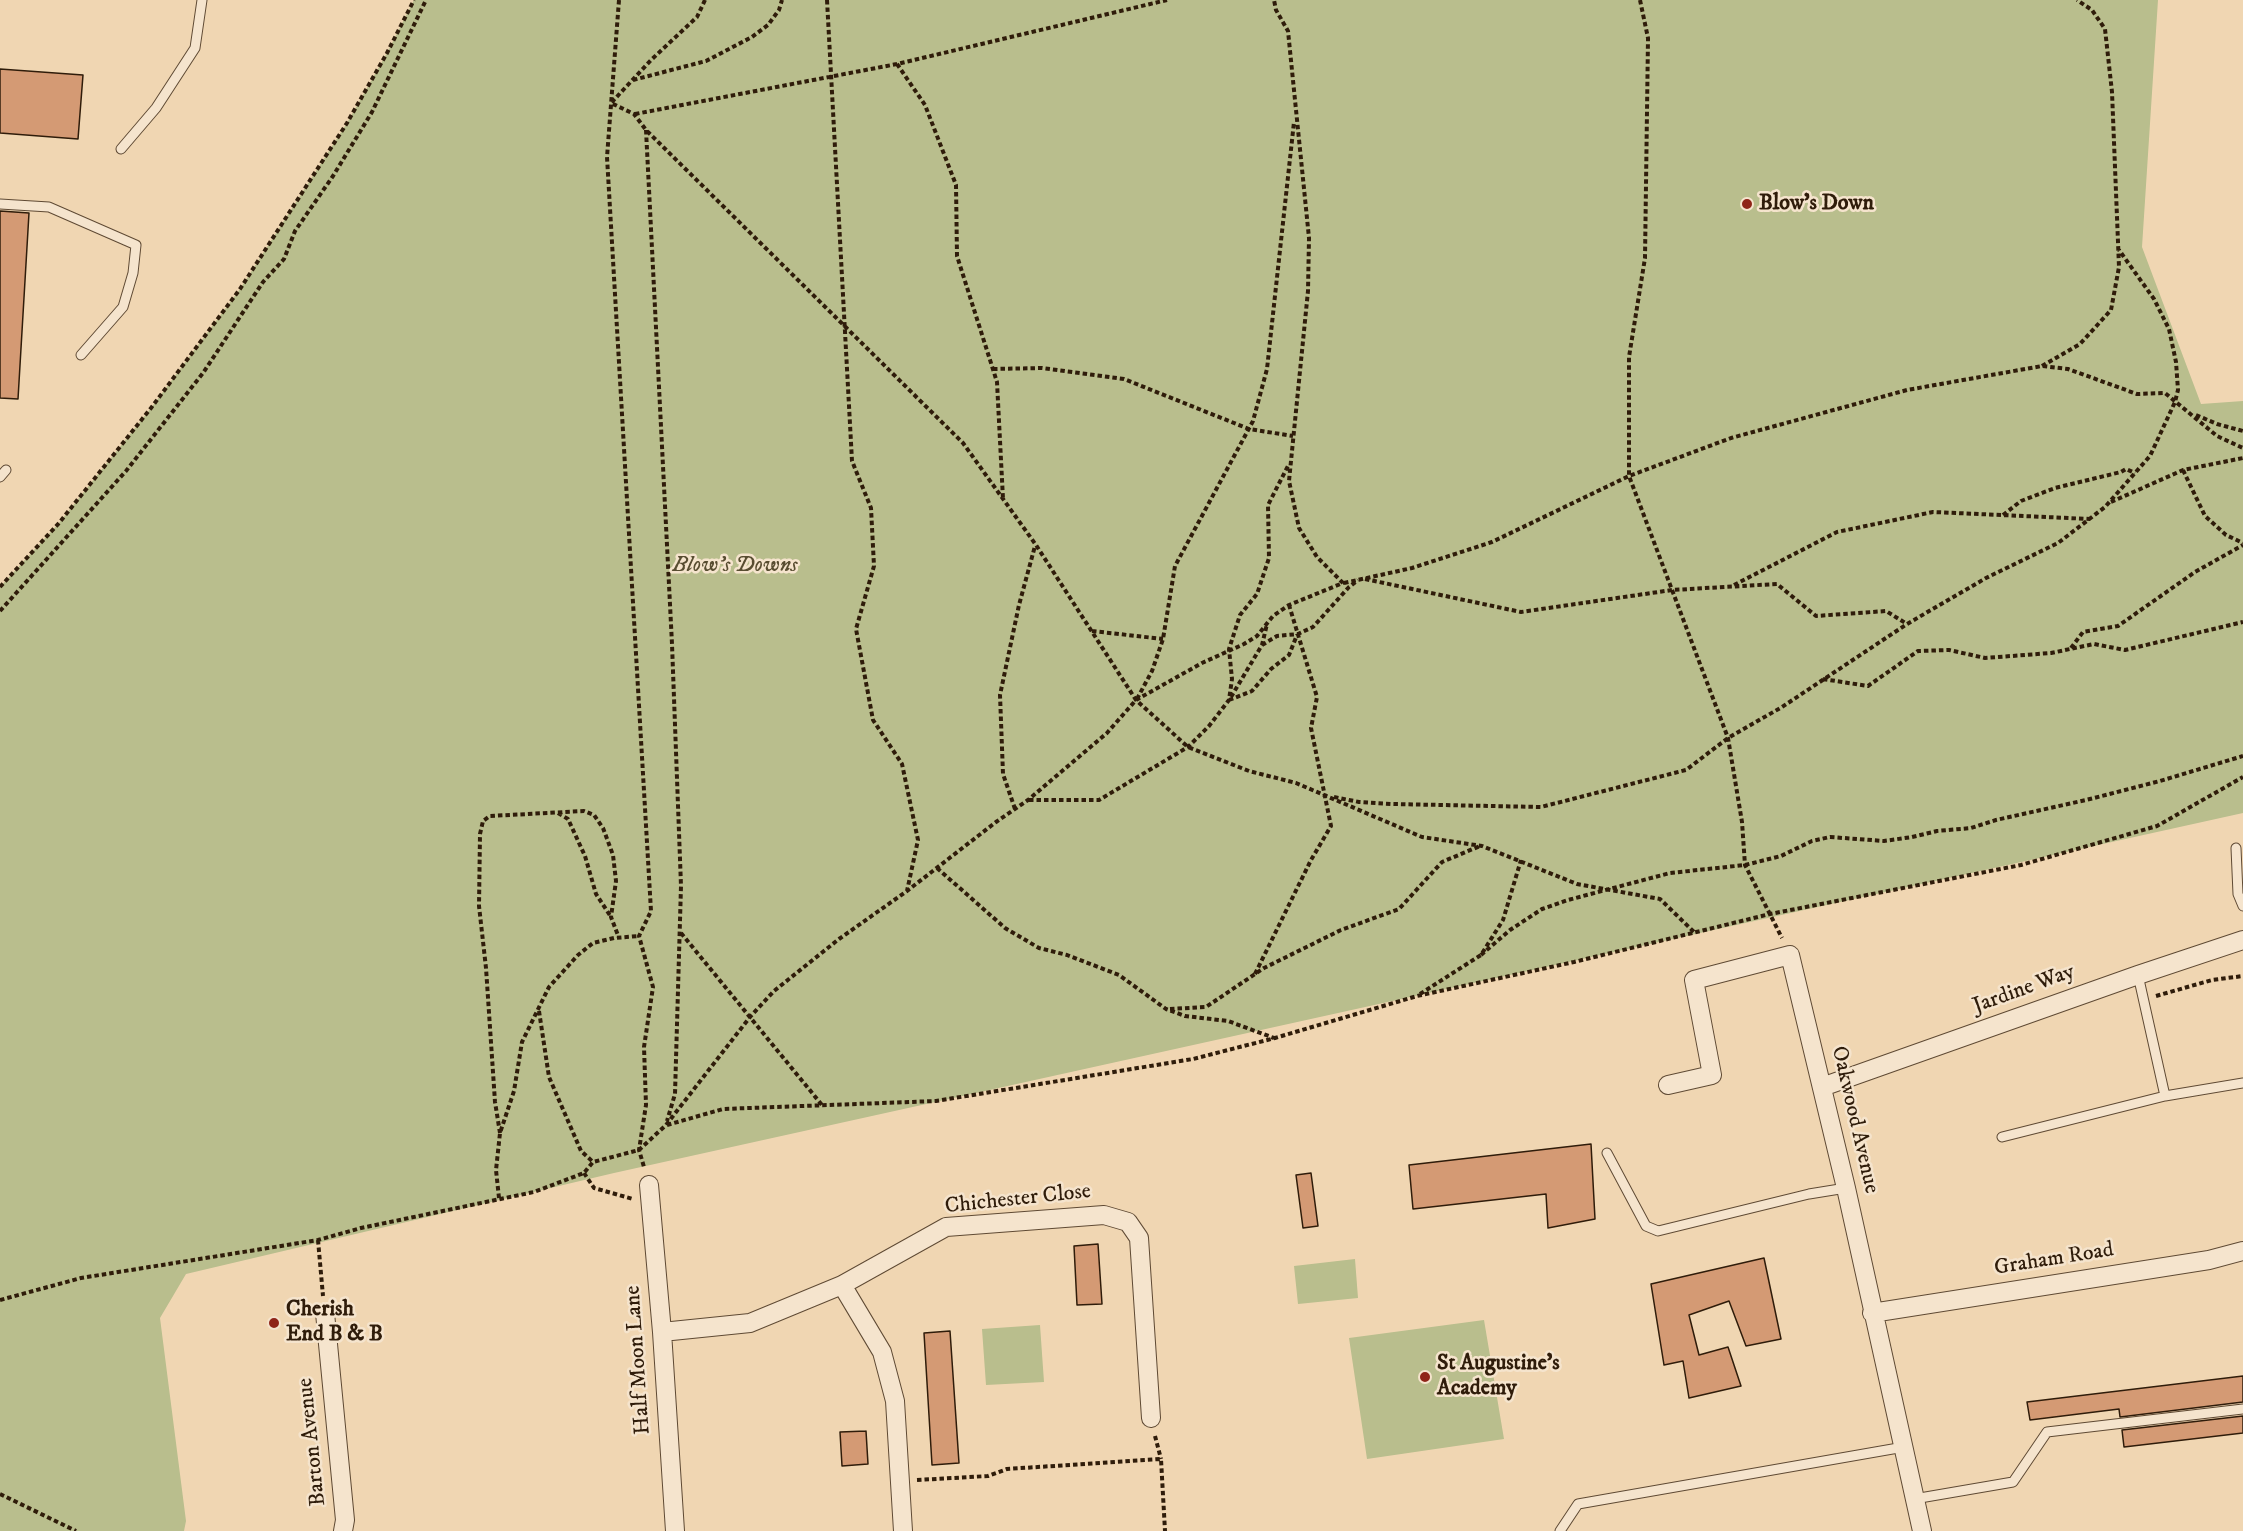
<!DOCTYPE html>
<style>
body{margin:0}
canvas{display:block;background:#f0d6b2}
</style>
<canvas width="2243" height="1531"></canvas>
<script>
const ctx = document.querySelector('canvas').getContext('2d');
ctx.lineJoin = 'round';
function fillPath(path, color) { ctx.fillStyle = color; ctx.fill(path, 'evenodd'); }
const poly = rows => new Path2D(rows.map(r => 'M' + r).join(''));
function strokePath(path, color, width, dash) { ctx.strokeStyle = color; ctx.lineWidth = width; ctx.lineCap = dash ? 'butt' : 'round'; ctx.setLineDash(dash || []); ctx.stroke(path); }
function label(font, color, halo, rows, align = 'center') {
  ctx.font = font + ' "IM FELL DW Pica",serif'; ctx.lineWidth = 5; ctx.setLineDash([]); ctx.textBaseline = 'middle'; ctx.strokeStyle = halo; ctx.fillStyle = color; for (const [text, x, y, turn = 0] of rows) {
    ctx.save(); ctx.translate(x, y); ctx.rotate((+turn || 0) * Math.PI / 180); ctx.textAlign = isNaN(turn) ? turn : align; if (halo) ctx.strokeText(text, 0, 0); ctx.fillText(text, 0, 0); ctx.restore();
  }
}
fillPath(poly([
 [414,0,2158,0,2142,247,2201,404,2243,401,2243,813,614,1173,186,1274,160,1318,186,1521,184,1531,0,1531,0,587,59,523,151,408,240,289,347,123,387,53],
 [1355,1259,1358,1298,1298,1304,1294,1266],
 [1484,1320,1504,1439,1367,1459,1349,1338],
 [1040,1325,1044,1382,986,1385,982,1329]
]), '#b9be8d');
const building = poly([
 [0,69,83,75,78,139,0,133,0,69],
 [0,211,29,213,18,399,0,398,0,211],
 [1591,1144,1595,1219,1548,1228,1546,1194,1413,1209,1409,1165,1591,1144],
 [1311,1173,1318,1226,1303,1228,1296,1175,1311,1173],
 [1098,1244,1102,1304,1077,1305,1074,1246,1098,1244],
 [1764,1258,1781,1339,1746,1346,1729,1301,1689,1315,1699,1355,1728,1347,1741,1386,1689,1398,1683,1361,1664,1365,1651,1284,1764,1258],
 [950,1331,959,1463,932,1465,924,1333,950,1331],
 [2243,1376,2243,1402,2120,1417,2119,1409,2030,1420,2027,1402,2243,1376],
 [2243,1416,2243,1433,2124,1447,2122,1430,2243,1416],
 [866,1431,868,1464,842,1466,840,1432,866,1431]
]);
fillPath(building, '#d49a74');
strokePath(building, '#2f1c0a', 1.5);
const lane = poly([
 [121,149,156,108,195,48,202,0],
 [0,204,49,207,136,245,133,273,123,307,81,355],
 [0,477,6,470],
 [2236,848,2238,894,2243,906],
 [2138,975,2165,1096],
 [2002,1137,2165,1096,2243,1083],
 [1607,1153,1646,1226,1658,1231,1809,1194,1846,1188],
 [1914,1499,2013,1482,2047,1432,2243,1409],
 [1560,1531,1578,1504,1904,1447]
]);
const street = poly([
 [1668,1085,1712,1075,1694,980,1790,955,1846,1188,1922,1531],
 [1822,1087,2138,975,2243,940],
 [649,1185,662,1332,675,1531],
 [842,1285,882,1352,895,1401,903,1531],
 [325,1313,345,1520,343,1531],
 [1872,1313,2209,1260,2243,1251],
 [662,1332,750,1323,842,1285,946,1227,1104,1215,1128,1222,1139,1238,1151,1418]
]);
strokePath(lane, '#5f4a34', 11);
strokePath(street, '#5f4a34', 20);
strokePath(poly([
 [619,0,607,157,651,911,639,936,653,987,644,1047,646,1105,639,1150,644,1167],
 [705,0,697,17,651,60,611,103,634,114,646,130,963,443,1036,545,1136,700,1188,747,1249,771,1296,783,1422,837,1482,846,1577,884,1660,899,1694,932],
 [827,0,852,461,871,508,874,566,856,629,873,720,902,764,918,840,907,891],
 [1640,0,1648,38,1645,258,1629,357,1629,476,1728,738,1742,822,1745,865,1782,938],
 [897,64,925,105,956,185,957,256,997,382,1003,499],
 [633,80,706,61,752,37,768,25,779,10,782,0],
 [635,114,897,64,1167,0],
 [646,130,672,644,681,886,675,1094,667,1121],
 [2042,366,2080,344,2111,310,2119,267,2112,92,2105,29,2092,10,2077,0],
 [993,369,1042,368,1124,379,1249,429,1293,436],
 [2196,415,2217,424,2243,431],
 [2183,470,2205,516,2226,535,2243,543],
 [2111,502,2183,470,2243,458],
 [2003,515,2021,501,2055,488,2121,472,2126,469,2135,473],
 [1365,579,1521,612,1672,590,1777,584,1816,616,1886,611,1907,624],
 [1344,583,1412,568,1492,542,1629,476,1731,438,1907,390,2042,366,2068,369,2137,394,2165,393,2217,436,2243,448],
 [1734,585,1837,532,1933,512,2090,519],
 [0,587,59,523,151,408,240,289,347,123,387,53,414,0],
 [0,611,126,471,203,373,263,282,284,259,295,231,333,176,372,112,426,0],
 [1092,631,1163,639],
 [1262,645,1277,636,1298,634,1313,627,1349,587,1358,580],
 [2071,648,2083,632,2118,626,2195,572,2243,545],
 [1823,679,1868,686,1918,651,1949,650,1985,658,2051,653,2094,644,2125,650,2243,622],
 [1231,697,1262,645,1267,624],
 [1137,699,1152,671,1163,639,1175,566,1253,421,1267,369,1294,122],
 [1229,700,1252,691,1271,669,1289,655,1297,635],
 [1334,797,1359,802,1392,804,1541,807,1686,770,1728,738,1782,707,1907,624,1986,578,2058,543,2105,507,2150,456,2175,402,2178,390,2176,362,2169,329,2154,299,2119,250],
 [1029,800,1099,800,1188,747,1209,726,1229,700,1232,679,1229,649,1240,615,1257,594,1269,558,1268,505,1289,464],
 [1015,809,1003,774,1000,695,1019,605,1035,546],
 [558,813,568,819,585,856,596,894,611,917],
 [937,868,1005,928,1039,948,1067,955,1119,975,1166,1009,1185,1016,1228,1021,1274,1038],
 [681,933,822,1105],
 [1481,955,1510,930,1542,909,1568,900,1670,873,1745,865,1781,856,1812,841,1830,837,1884,841,1912,837,1937,831,1971,828,1996,820,2086,800,2160,781,2243,756],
 [1255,974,1311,860,1331,826,1311,728,1317,697,1289,605],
 [1420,994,1481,955,1503,920,1521,860],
 [2156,996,2212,980,2243,976],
 [1170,1009,1206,1007,1264,968,1341,930,1399,909,1442,862,1480,846],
 [539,1011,549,1077,581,1151,593,1162],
 [667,1125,723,1109,936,1101,1193,1059,1275,1038,1417,996,1574,962,1770,914,2021,865,2157,826,2243,777],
 [500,1133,495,1102,486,968,479,906,480,834,483,821,490,816,584,811,594,815,603,828,613,855,616,881,611,917,619,938],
 [584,1173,594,1188,633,1199],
 [499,1198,496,1170,500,1133,514,1091,522,1042,549,987,578,955,593,943,614,938,639,936],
 [318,1240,323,1296],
 [0,1300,81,1278,318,1240,361,1228,534,1192,584,1173,593,1162,639,1150,666,1125,750,1017,774,991,839,939,907,891,996,822,1028,800,1107,733,1136,700,1202,663,1244,644,1257,636,1273,616,1289,605,1343,583,1317,557,1299,528,1289,481,1308,291,1309,238,1288,31,1276,10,1274,0],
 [1155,1436,1161,1459],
 [917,1480,988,1476,1007,1469,1161,1459,1165,1531],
 [0,1494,76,1531]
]), '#2f1c0a', 4, [4.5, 3]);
strokePath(lane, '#f5e4cd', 9);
strokePath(street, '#f5e4cd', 18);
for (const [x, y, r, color] of [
 [1747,204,6,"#8f2418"],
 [274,1323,6,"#8f2418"],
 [1425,1377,6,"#8f2418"]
]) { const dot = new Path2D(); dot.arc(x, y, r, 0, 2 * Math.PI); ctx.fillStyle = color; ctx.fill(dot); strokePath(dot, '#f5e4cd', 2); }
label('bold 22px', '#2f1c0a', '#f5e4cd', [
 ["Blow's Down",1759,204],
 ["Cherish",286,1310],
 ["End B & B",286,1335],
 ["St Augustine's",1437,1364],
 ["Academy",1437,1389]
], 'left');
label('italic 22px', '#584d31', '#f5e4cd', [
 ["Blow's Downs",735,566]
]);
label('22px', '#2f1c0a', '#f5e4cd', [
 ["Jardine Way",2024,990,-20],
 ["Oakwood Avenue",1854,1120,77],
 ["Chichester Close",1018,1200,-6],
 ["Graham Road",2054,1260,-9],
 ["Half Moon Lane",639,1360,-94],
 ["Barton Avenue",313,1442,-96]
]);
</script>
